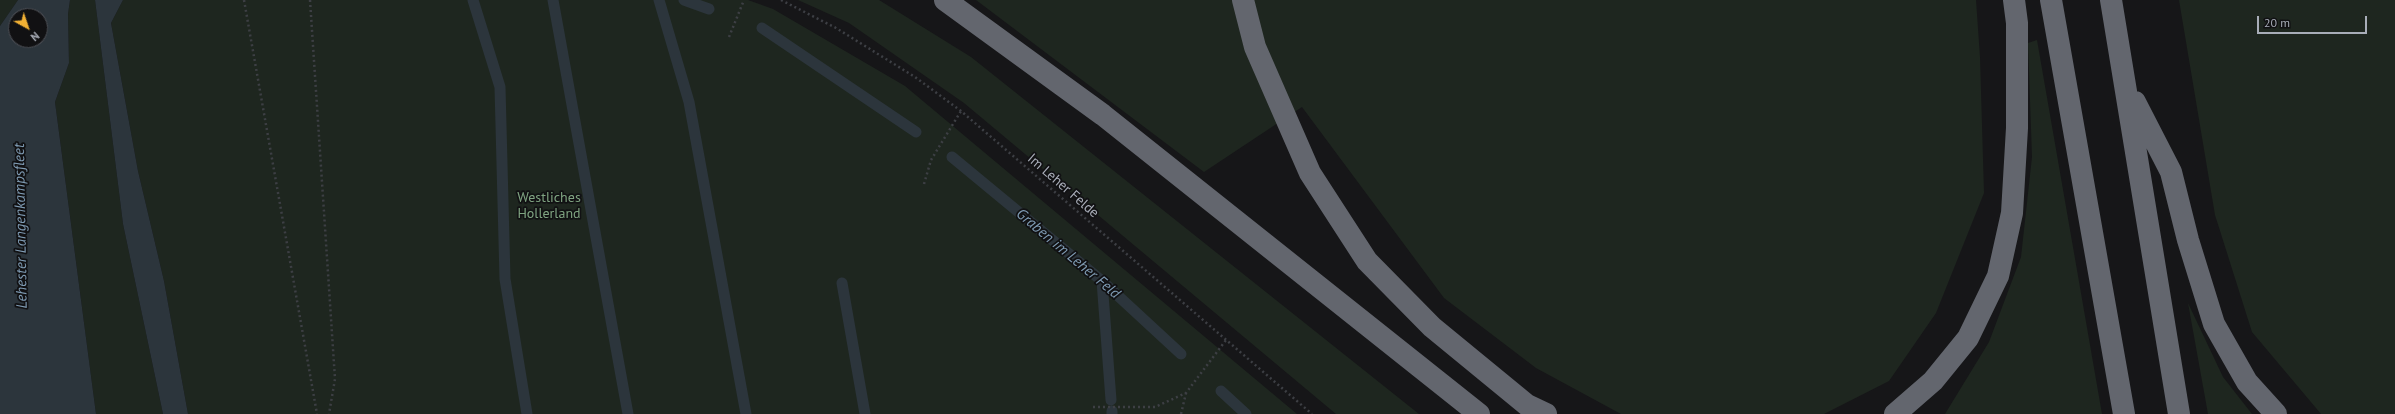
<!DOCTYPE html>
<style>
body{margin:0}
#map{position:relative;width:2395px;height:414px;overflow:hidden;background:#161618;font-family:"PT Sans",sans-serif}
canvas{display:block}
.north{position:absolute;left:8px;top:8px;width:40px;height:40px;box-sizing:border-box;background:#111113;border:1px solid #4d4f55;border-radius:50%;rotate:140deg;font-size:11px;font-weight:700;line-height:16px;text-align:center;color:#a8adb8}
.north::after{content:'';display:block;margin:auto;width:14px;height:18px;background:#f2b134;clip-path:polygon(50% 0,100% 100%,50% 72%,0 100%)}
.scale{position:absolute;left:2257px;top:16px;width:110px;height:18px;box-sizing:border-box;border:2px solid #a8adb8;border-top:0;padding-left:5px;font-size:12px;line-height:14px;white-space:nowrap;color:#a8adb8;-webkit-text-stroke:3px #111113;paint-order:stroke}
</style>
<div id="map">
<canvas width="2395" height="414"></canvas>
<div class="north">N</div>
<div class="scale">20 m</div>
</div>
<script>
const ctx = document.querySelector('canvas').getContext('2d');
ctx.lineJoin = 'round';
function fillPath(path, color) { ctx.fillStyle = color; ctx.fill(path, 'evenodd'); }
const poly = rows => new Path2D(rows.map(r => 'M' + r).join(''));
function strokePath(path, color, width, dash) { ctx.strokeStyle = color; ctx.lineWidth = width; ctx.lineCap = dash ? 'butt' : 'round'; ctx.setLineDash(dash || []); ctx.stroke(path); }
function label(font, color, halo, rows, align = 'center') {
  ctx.font = font + ' "PT Sans",sans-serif'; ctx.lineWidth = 3.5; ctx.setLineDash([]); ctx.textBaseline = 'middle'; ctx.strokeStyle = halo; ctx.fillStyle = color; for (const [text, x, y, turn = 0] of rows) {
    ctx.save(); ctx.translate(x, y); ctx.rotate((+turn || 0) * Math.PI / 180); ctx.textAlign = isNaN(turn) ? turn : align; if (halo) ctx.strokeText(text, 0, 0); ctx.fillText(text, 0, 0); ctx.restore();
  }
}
fillPath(poly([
 [0,0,18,0,0,26],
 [70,0,95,0,123,224,163,414,96,414,55,102,69,63,68,14],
 [123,0,748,0,773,9,905,86,1297,414,188,414,164,281,138,171,111,23],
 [798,0,879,0,971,57,1419,414,1336,414,964,103,849,23],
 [976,0,1976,0,1980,57,1984,193,1936,313,1889,381,1824,414,1621,414,1536,368,1444,298,1302,107,1204,172],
 [2179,0,2395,0,2395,414,2321,414,2252,332,2215,215],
 [2037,40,2102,414,1945,414,1989,342,2021,257,2032,157,2028,43],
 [2188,303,2223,377,2252,414,2208,414]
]), '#1e261f');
fillPath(poly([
 [18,0,70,0,68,14,69,63,55,102,96,414,0,414,0,26],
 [16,16,40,16,40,40,16,40],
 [95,0,123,0,111,23,138,171,164,281,188,414,163,414,123,224]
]), '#2c353c');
strokePath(poly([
 [473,0,500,87,505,279,527,414],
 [553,0,628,414],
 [659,0,689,102,746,414],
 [684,0,709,9],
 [762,28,916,132],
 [952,157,1102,281,1181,354],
 [1102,281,1111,400],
 [842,283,865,414],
 [1221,391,1246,414],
 [1112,411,1112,414]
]), '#2c353c', 11);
strokePath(poly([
 [244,0,317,414],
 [310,0,335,379,329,414],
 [781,0,836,28,915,77,961,111,1312,414],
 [729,37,744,0],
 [924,184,931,160,961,111],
 [1093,407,1155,407,1186,393,1226,340],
 [1181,414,1186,393]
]), '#3d3f44', 2.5, [2, 3]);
strokePath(poly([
 [945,0,1103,115,1479,414],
 [1243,0,1255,47,1310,173,1367,261,1432,327,1527,405,1546,414],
 [2051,0,2124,414],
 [2111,0,2179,414],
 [2135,102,2171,172,2188,240,2214,324,2247,382,2276,414],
 [1895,414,1933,381,1968,338,1998,276,2012,213,2017,128,2017,23,2014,0]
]), '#63666e', 22);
label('14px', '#a8adb8', '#111113', [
 ["Im Leher Felde",1063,186,41]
]);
label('14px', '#7fa381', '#111113', [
 ["Westliches",549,198],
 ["Hollerland",549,214]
]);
label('italic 15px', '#7f9bb3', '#111113', [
 ["Lehester Langenkampsfleet",21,226,-91],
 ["Graben im Leher Feld",1068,254,40]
]);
</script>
